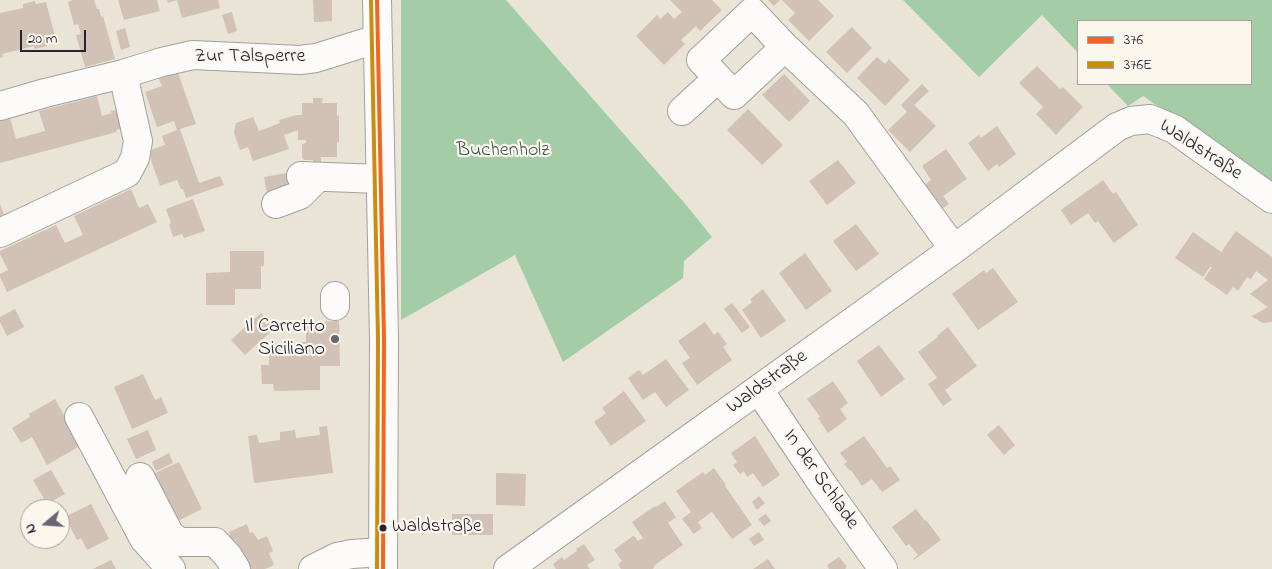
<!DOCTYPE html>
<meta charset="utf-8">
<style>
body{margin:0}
#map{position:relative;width:1272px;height:569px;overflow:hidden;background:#e9e4d6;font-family:"Indie Flower",sans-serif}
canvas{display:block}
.legend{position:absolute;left:1077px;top:20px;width:175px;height:65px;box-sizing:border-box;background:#fbf7ec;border:1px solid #a4a2a5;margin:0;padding:6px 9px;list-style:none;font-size:15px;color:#22223b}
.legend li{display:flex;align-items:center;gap:10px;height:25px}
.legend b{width:25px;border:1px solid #a4a2a5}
.north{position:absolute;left:20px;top:499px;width:50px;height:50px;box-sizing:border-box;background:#fbf7ec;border:1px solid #a4a2a5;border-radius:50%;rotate:252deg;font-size:14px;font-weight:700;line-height:20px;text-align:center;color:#22223b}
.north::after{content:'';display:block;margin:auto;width:18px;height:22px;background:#686671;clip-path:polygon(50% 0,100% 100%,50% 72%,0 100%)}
.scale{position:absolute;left:20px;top:30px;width:66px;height:22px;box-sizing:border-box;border:2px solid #22223b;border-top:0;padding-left:6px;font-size:15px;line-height:18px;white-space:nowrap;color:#22223b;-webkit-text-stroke:4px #fbf7ec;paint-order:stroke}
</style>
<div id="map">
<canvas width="1272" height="569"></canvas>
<ul class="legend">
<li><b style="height:6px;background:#f26522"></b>376</li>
<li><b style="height:6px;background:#cc8c0c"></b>376E</li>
</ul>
<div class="north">N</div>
<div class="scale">20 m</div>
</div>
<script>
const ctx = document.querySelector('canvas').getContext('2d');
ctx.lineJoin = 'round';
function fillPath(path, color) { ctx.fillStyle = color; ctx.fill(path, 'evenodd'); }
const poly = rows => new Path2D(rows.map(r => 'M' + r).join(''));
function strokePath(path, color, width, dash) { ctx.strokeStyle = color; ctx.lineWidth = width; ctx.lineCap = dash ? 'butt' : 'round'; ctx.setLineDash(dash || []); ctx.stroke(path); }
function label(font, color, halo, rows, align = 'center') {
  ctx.font = font + ' "Indie Flower",sans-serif'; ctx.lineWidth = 4.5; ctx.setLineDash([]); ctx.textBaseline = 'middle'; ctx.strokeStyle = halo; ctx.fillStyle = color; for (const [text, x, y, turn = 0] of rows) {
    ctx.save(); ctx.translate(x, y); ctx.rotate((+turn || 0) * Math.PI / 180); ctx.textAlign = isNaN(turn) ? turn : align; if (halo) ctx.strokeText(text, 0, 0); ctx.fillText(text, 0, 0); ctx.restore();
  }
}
fillPath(poly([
 [401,0,506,0,687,206,712,237,684,261,683,278,563,362,515,255,401,320],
 [903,0,1272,0,1272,186,1143,96,1128,106,1107,84,1251,84,1251,21,1078,21,1078,53,1042,15,979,77]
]), '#a4cca7');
fillPath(poly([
 [73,0,94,0,97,9,99,9,101,17,103,16,115,59,85,67,76,35,81,34,78,24,74,25,68,2],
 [118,0,157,0,160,11,124,20],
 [167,0,218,0,220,8,182,18,177,0,168,3],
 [313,0,332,0,332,21,314,22],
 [670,0,712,0,722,10,700,31,696,26,681,40,685,44,664,65,636,36,657,15,660,19,668,12,674,19,682,12],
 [768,0,780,0,774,6],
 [782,0,818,0,834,16,809,41,788,20,795,13],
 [35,1,36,4,46,2,56,40,46,43,47,46,35,49,34,46,2,54,3,57,0,58,0,13,23,8,23,4],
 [232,12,237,31,228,34,222,15],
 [852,27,872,48,847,73,826,52],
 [125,28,130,47,121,50,116,31],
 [877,57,885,64,889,59,910,80,885,106,857,78],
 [1037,66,1060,89,1063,87,1083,107,1056,135,1036,114,1043,107,1019,83],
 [177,70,196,124,180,129,199,183,220,176,224,185,186,198,183,189,181,189,177,180,160,186,148,151,165,145,162,136,177,130,174,121,157,127,145,92,162,86,158,77],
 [784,74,810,101,789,122,762,95],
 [922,84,929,91,914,105,936,126,910,152,888,130,907,112,901,105],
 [97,96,102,116,112,113,111,111,121,109,126,128,116,130,117,132,0,163,0,121,10,118,16,139,45,131,39,111],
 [313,98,323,98,322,103,337,103,337,116,339,115,339,142,337,142,337,157,321,157,321,162,313,162,313,160,304,160,302,157,302,144,306,143,306,140,298,140,298,130,284,135,289,149,253,161,248,147,240,150,234,133,236,123,253,117,259,131,280,123,279,120,296,115,302,115,302,103,313,103],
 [748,109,783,145,762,165,727,130],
 [997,126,1016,154,999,167,997,164,988,171,968,143,979,135,981,138],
 [946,149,967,179,943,196,949,204,939,211,922,187,931,180,922,166],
 [838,160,856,183,827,205,809,181],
 [292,172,295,189,267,194,264,177],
 [1103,180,1113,194,1116,192,1138,225,1114,243,1098,221,1095,223,1088,213,1071,225,1061,210],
 [131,189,139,208,148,204,157,222,7,292,0,277,0,274,8,270,0,254,0,251,56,225,65,243,83,235,74,216],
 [193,199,205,231,184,238,182,234,173,237,169,224,171,223,166,209],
 [0,204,4,215,0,216],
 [856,224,879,254,856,271,833,241],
 [1236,231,1272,257,1272,322,1263,323,1259,321,1256,318,1255,319,1252,316,1268,307,1250,294,1268,280,1256,271,1251,279,1247,277,1238,291,1233,287,1227,295,1204,279,1212,267,1210,267,1203,277,1175,258,1193,232,1221,252,1217,258],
 [230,251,264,251,264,266,261,266,261,289,235,289,235,305,206,305,206,273,230,272],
 [805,253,832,291,806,310,779,273],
 [993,268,1018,302,978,330,952,294,984,270,986,273],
 [763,289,786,321,761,338,742,310,752,302,750,299],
 [732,303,750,327,742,333,724,309],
 [15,309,24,327,7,336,0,322,0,317],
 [261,313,275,328,245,355,231,340],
 [339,321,340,366,320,366,320,390,274,391,273,384,262,384,261,365,269,365,269,343,306,342,306,322],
 [705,322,714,335,718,332,727,344,723,347,732,360,697,385,682,363,690,358,678,341],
 [948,327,977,366,945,390,952,400,943,406,928,384,937,378,918,352,938,337,937,336],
 [879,345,905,379,881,397,857,361],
 [666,359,689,390,666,407,655,392,643,400,628,378,639,370,643,375],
 [143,374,155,400,161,397,168,413,132,429,114,387],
 [833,381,848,403,840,409,847,419,828,433,818,418,820,417,807,399],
 [624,391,646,421,611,446,594,422,606,413,602,408],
 [55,399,75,435,80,446,47,465,32,437,21,443,12,428,30,417,29,414],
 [999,425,1015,445,1004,455,987,435],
 [327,426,333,473,254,483,248,436,257,435,259,443,280,440,280,432,295,430,296,438,320,435,319,427],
 [148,430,156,450,136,459,127,439],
 [755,436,780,475,763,487,753,473,747,477,744,471,740,474,733,465,737,462,731,453],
 [864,436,887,468,890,466,900,480,882,492,872,479,862,486,851,470,850,471,844,464,847,462,840,453],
 [169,453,173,463,156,471,152,462],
 [179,462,202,509,176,522,153,474],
 [714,468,726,485,725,486,752,525,732,539,712,512,698,522,702,528,694,534,682,519,691,512,676,491,703,472,705,475],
 [51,470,65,494,47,504,33,480],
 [496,473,526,474,525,506,496,505],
 [759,496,765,503,757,510,752,502],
 [665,501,676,517,668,523,683,545,655,565,653,569,621,569,618,564,622,561,614,550,633,536,635,537,638,541,643,538,632,522,655,506,656,507],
 [91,504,109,539,87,550,81,538,77,540,65,517],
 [916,509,925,521,926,520,941,540,914,560,913,559,918,555,909,544,906,546,892,527],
 [452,514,493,514,493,535,452,535],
 [766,514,771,521,764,526,758,519],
 [247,524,250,533,253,532,258,540,267,536,273,551,269,553,274,565,265,569,248,569,235,540,240,537,232,541,229,532],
 [759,532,764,540,754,546,749,539],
 [584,544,595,560,587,565,590,569,556,569,553,564,562,557,564,560,577,551,576,549],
 [839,557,847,567,845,568,846,569,829,569,827,565],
 [768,559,775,569,753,569],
 [111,560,116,569,93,569]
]), '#d2c1b5');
const minor = poly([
 [785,47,734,95,701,60,752,12,785,47,856,114,954,249],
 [0,106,45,93,123,74,162,62,193,55,300,60,316,58,377,39],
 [682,111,718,78],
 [301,176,380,179],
 [276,204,300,195,318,177],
 [0,233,127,173,135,158,138,141,123,74],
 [335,296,335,306],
 [759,390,823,485,883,569],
 [79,417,144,539,171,569],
 [140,477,170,535,180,542,215,542,228,556,236,569],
 [313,569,337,557,352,554,382,552],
 [508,569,954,249,1117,127,1131,121,1150,119,1174,129,1272,199]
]);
const major = poly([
 [377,0,384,339,383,569]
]);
strokePath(minor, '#a3a09c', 30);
strokePath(major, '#a3a09c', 30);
strokePath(minor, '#fcfbf9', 28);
strokePath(major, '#fcfbf9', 28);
strokePath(poly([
 [377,0,384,339,383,569]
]), '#f26522', 4);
strokePath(poly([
 [371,0,378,339,377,569]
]), '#cc8c0c', 4);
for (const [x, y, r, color] of [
 [335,339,5,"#686671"],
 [383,528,4.5,"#22223b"]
]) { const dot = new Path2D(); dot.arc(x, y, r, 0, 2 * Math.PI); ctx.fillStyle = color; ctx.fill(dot); strokePath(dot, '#fbf7ec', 2); }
label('19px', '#22223b', '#fbf7ec', [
 ["Waldstraße",392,528]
], 'left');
label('20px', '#22223b', '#fbf7ec', [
 ["Zur Talsperre",250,58],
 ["Waldstraße",1200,151,33],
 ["Waldstraße",768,383,-36],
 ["In der Schlade",820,480,55]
]);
label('20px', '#3f5857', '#fbf7ec', [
 ["Buchenholz",503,152]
]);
label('20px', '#22223b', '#fbf7ec', [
 ["Il Carretto",325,328],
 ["Siciliano",325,351]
], 'right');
</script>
